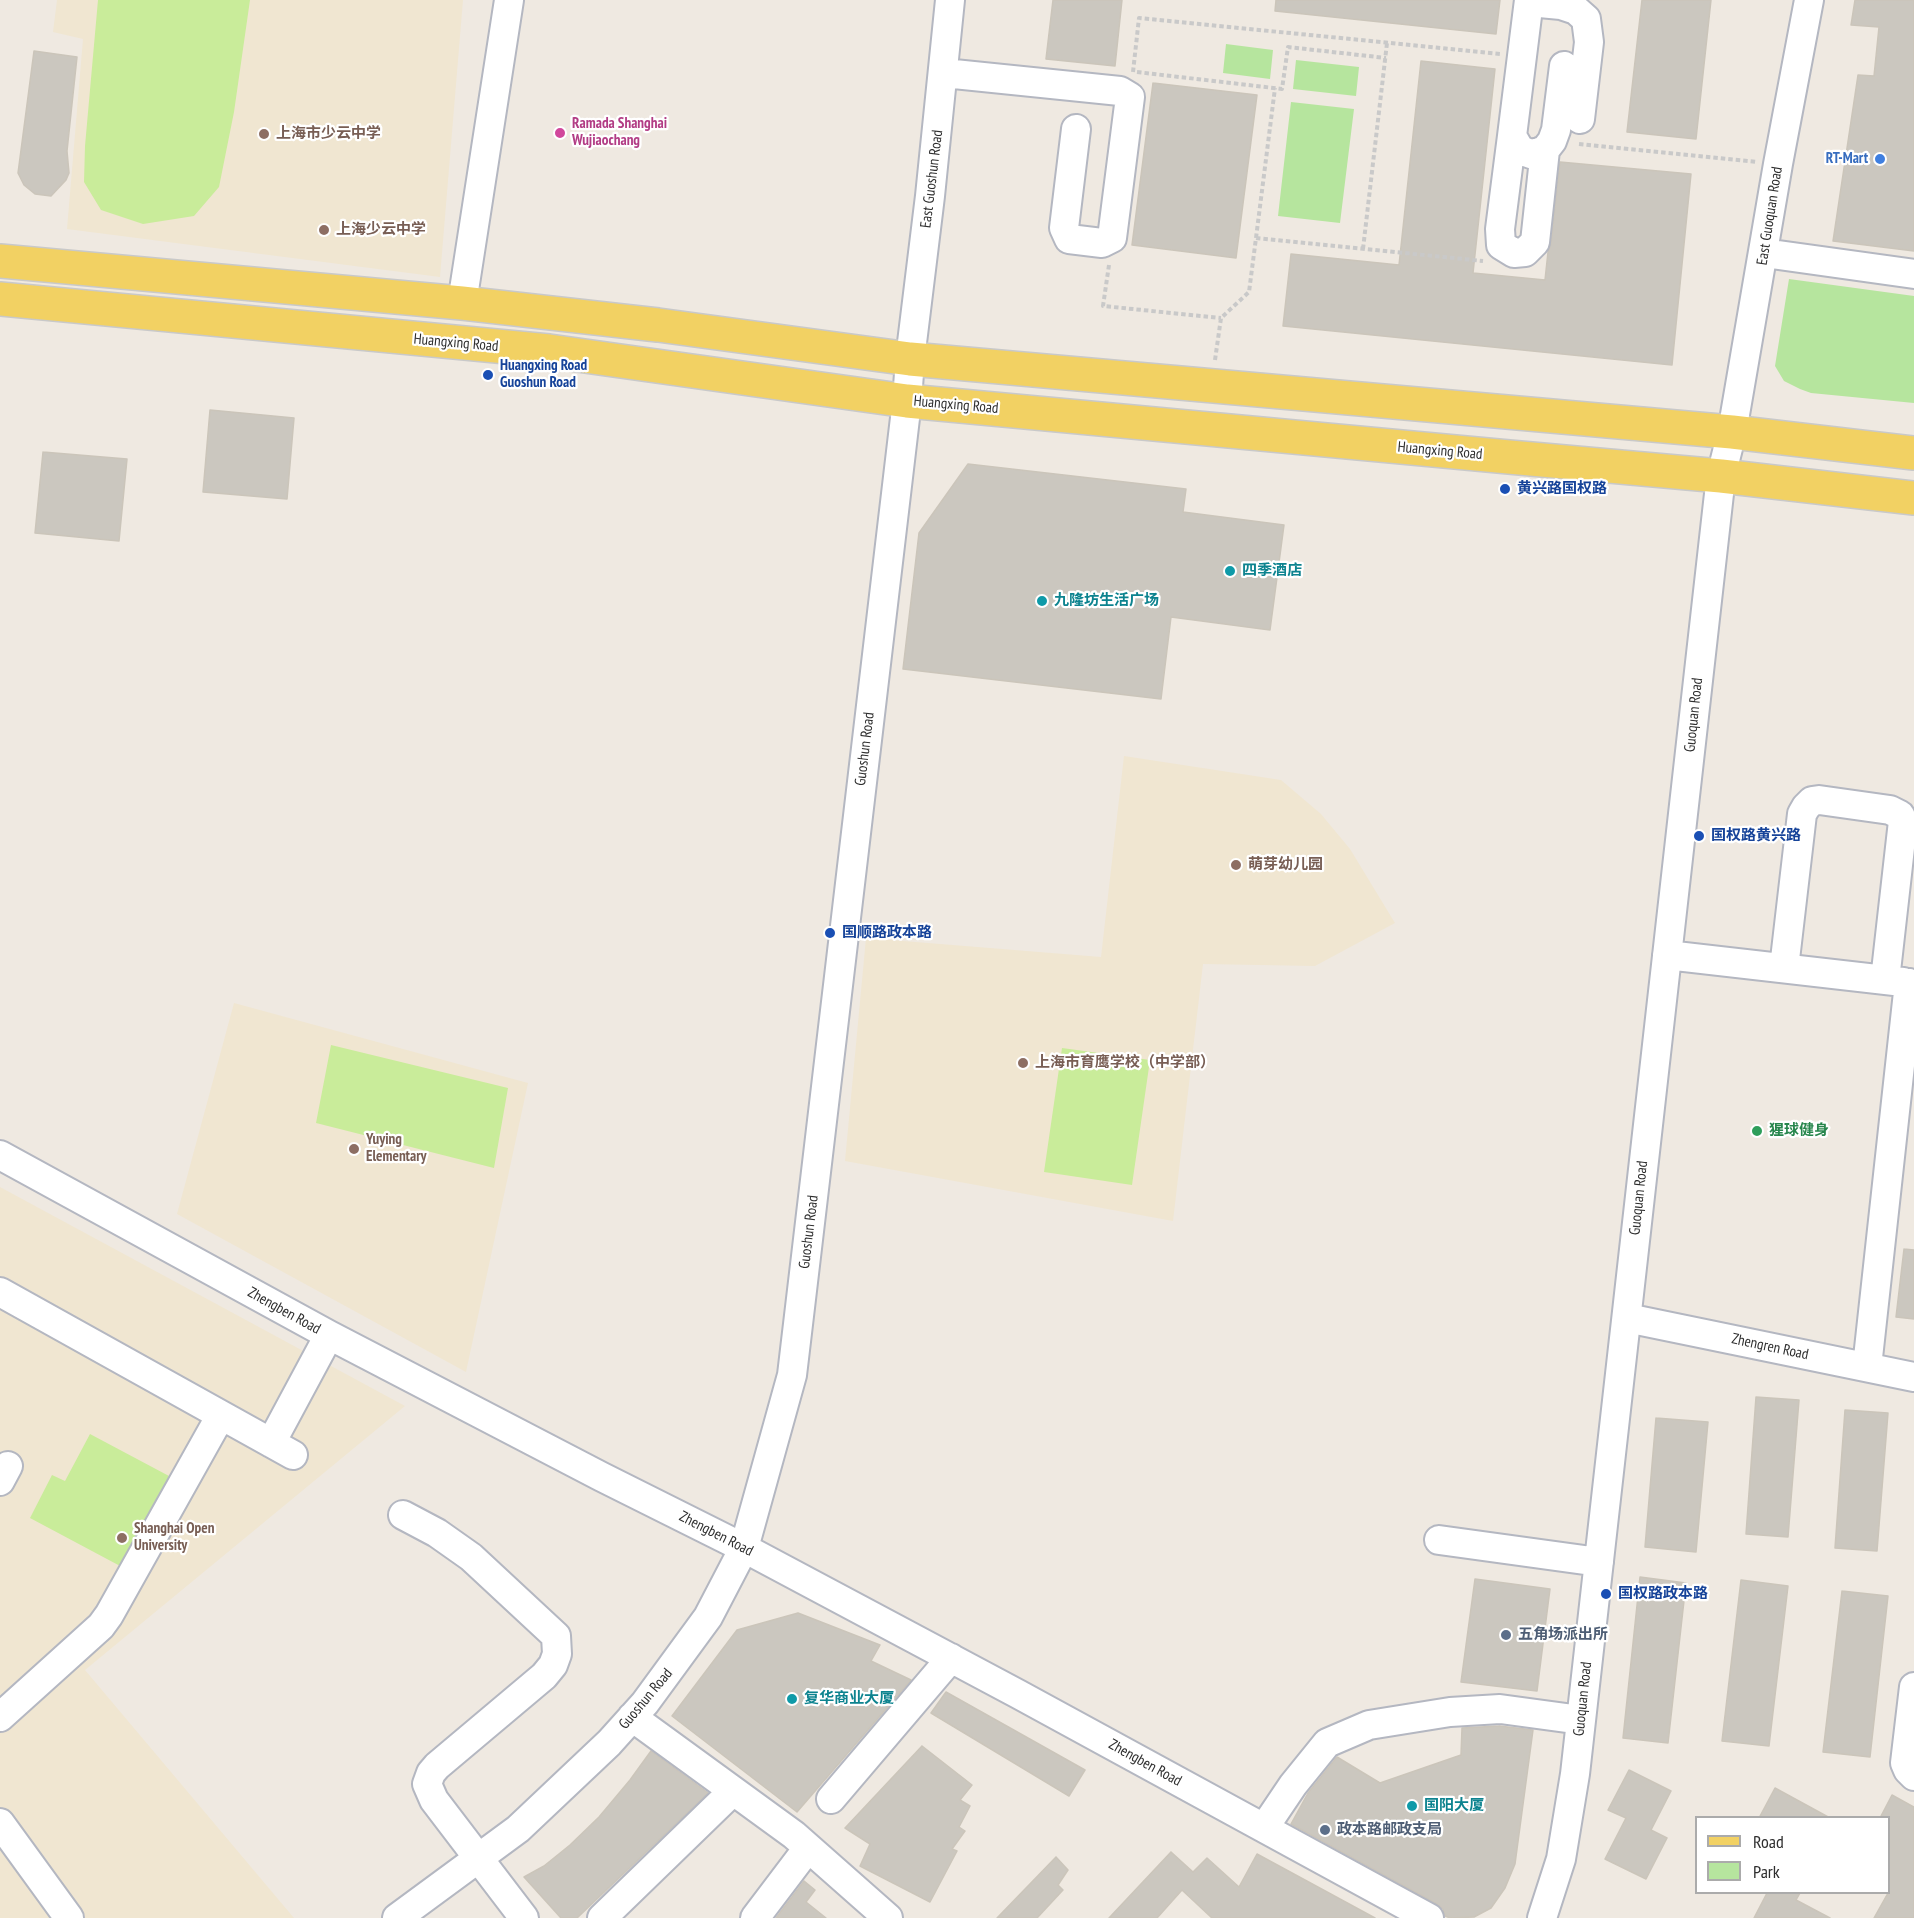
<!DOCTYPE html>
<meta charset="utf-8">
<style>
body{margin:0}
#map{position:relative;width:1914px;height:1918px;overflow:hidden;background:#efe9e1;font-family:"PT Sans Narrow",sans-serif}
canvas{display:block}
.legend{position:absolute;left:1695px;top:1816px;width:195px;height:78px;box-sizing:border-box;background:#fff;border:2px solid #ababab;margin:0;padding:8px 10px;list-style:none;font-size:18px;color:#2e2e2e}
.legend li{display:flex;align-items:center;gap:12px;height:30px}
.legend b{width:30px;border:2px solid #ababab}
</style>
<div id="map">
<canvas width="1914" height="1918"></canvas>
<ul class="legend">
<li><b style="height:8px;background:#f2d163"></b>Road</li>
<li><b style="height:16px;background:#b6e59e"></b>Park</li>
</ul>
</div>
<script>
const ctx = document.querySelector('canvas').getContext('2d');
ctx.lineJoin = 'round';
function fillPath(path, color) { ctx.fillStyle = color; ctx.fill(path, 'evenodd'); }
const poly = rows => new Path2D(rows.map(r => 'M' + r).join(''));
function strokePath(path, color, width, dash) { ctx.strokeStyle = color; ctx.lineWidth = width; ctx.lineCap = dash ? 'butt' : 'round'; ctx.setLineDash(dash || []); ctx.stroke(path); }
function label(font, color, halo, rows, align = 'center') {
  ctx.font = font + ' "PT Sans Narrow","Noto Sans SC",sans-serif'; ctx.lineWidth = 4.5; ctx.setLineDash([]); ctx.textBaseline = 'middle'; ctx.strokeStyle = halo; ctx.fillStyle = color; for (const [text, x, y, turn = 0] of rows) {
    ctx.save(); ctx.translate(x, y); ctx.rotate((+turn || 0) * Math.PI / 180); ctx.textAlign = isNaN(turn) ? turn : align; if (halo) ctx.strokeText(text, 0, 0); ctx.fillText(text, 0, 0); ctx.restore();
  }
}
fillPath(poly([
 [57,0,463,0,440,277,67,229,83,39,53,32],
 [1124,756,1281,780,1321,814,1350,849,1395,923,1315,966,1203,964,1173,1221,845,1161,866,938,1101,957],
 [234,1003,528,1083,466,1372,177,1214],
 [0,1187,405,1406,85,1670,294,1918,0,1918]
]), '#f0e6d1');
fillPath(poly([
 [1226,44,1273,50,1270,79,1223,73],
 [1296,60,1359,67,1356,96,1293,89],
 [1291,102,1354,109,1340,223,1278,216],
 [1789,279,1914,296,1914,403,1811,393,1800,389,1784,381,1775,366]
]), '#b6e59e');
fillPath(poly([
 [98,0,250,0,234,112,219,187,194,216,143,224,101,210,84,182,85,146],
 [331,1045,508,1088,494,1168,316,1123],
 [1062,1048,1150,1060,1132,1185,1044,1172],
 [90,1434,169,1476,122,1567,30,1518,52,1475,65,1481]
]), '#c9ec9a');
const building = poly([
 [1053,0,1122,0,1115,66,1046,59,1053,0],
 [1276,0,1500,0,1496,34,1275,11,1276,0],
 [1642,0,1711,0,1696,139,1627,132,1642,0],
 [1855,0,1914,0,1914,251,1833,241,1858,75,1874,76,1879,27,1851,25,1855,0],
 [34,51,77,57,67,151,69,173,66,180,51,196,35,194,24,185,18,173,34,51],
 [1421,61,1495,69,1473,273,1545,280,1548,252,1551,244,1560,162,1691,174,1672,365,1283,326,1291,254,1399,265,1421,61],
 [1153,83,1257,95,1236,258,1132,245,1153,83],
 [210,410,294,418,287,499,203,492,210,410],
 [43,452,127,459,119,541,35,533,43,452],
 [968,464,1186,489,1183,512,1284,525,1270,630,1171,617,1161,699,903,669,919,533,968,464],
 [1904,1249,1914,1250,1914,1319,1896,1317,1904,1249],
 [1756,1397,1799,1400,1788,1537,1746,1534,1756,1397],
 [1845,1410,1888,1413,1877,1551,1835,1548,1845,1410],
 [1656,1418,1708,1422,1696,1552,1645,1547,1656,1418],
 [1640,1577,1686,1583,1668,1743,1623,1738,1640,1577],
 [1475,1579,1550,1589,1537,1691,1461,1682,1475,1579],
 [1741,1580,1788,1586,1769,1746,1722,1741,1741,1580],
 [1842,1591,1888,1596,1870,1757,1823,1752,1842,1591],
 [798,1613,880,1645,871,1661,911,1680,797,1812,672,1716,737,1630,798,1613],
 [946,1692,1085,1770,1069,1796,931,1713,946,1692],
 [1499,1726,1533,1730,1515,1864,1505,1888,1491,1908,1474,1917,1450,1918,1445,1916,1443,1909,1437,1904,1291,1824,1308,1793,1337,1757,1380,1783,1461,1755,1462,1728,1499,1726],
 [922,1746,972,1785,960,1800,970,1806,959,1827,965,1831,952,1849,957,1851,930,1902,860,1866,870,1844,845,1828,922,1746],
 [651,1751,708,1793,577,1918,561,1918,524,1877,544,1866,570,1845,599,1817,630,1780,651,1751],
 [1629,1770,1671,1791,1651,1830,1667,1838,1646,1879,1605,1859,1626,1818,1608,1810,1629,1770],
 [1775,1788,1830,1818,1759,1818,1775,1788],
 [1892,1795,1914,1807,1914,1918,1874,1918,1888,1893,1888,1818,1880,1818,1892,1795],
 [1171,1852,1193,1872,1207,1858,1239,1887,1257,1854,1375,1918,1212,1918,1182,1890,1157,1918,1109,1918,1171,1852],
 [1056,1857,1068,1870,1058,1885,1063,1890,1037,1918,997,1918,1056,1857],
 [804,1881,815,1890,806,1902,826,1918,776,1918,804,1881],
 [1767,1893,1800,1893,1796,1900,1830,1918,1754,1918,1767,1893]
]);
fillPath(building, '#cbc7bf');
strokePath(building, '#cbc5ba', 1.5);
const minor = poly([
 [1529,0,1512,136,1520,150,1531,154,1539,152,1545,150,1552,141,1556,130,1564,66],
 [1529,2,1561,5,1576,10,1586,19,1589,42,1580,119],
 [944,73,1120,91,1130,97,1112,238,1102,243,1069,239,1064,228,1076,129],
 [1512,136,1500,229,1501,245,1514,253,1525,252,1535,242,1545,150],
 [1764,253,1914,274],
 [462,303,509,0],
 [1667,955,1903,982],
 [1784,968,1802,814,1806,807,1812,801,1819,800,1890,810,1900,815,1903,821,1885,980],
 [0,1155,329,1335,602,1477,744,1548,1018,1694,1429,1918],
 [0,1292,221,1415,109,1615,101,1626,0,1717],
 [1627,1318,1914,1377],
 [1867,1367,1909,983],
 [221,1415,293,1455],
 [271,1443,329,1335],
 [0,1481,8,1466],
 [403,1515,437,1533,471,1557,556,1636,557,1654,553,1665,544,1676,437,1766,431,1773,427,1784,434,1800,524,1918],
 [1439,1540,1599,1562],
 [1914,1687,1905,1763,1908,1770,1914,1776],
 [632,1717,794,1835,888,1918],
 [831,1799,951,1658],
 [0,1823,69,1918],
 [1264,1828,1293,1785,1327,1743,1369,1725,1450,1712,1500,1709,1581,1720],
 [397,1918,518,1829,609,1743,645,1703,708,1617,744,1548,792,1375,907,401,910,359,930,196,950,0],
 [602,1918,733,1791],
 [755,1918,808,1848],
 [1542,1918,1561,1859,1575,1774,1721,476,1732,432,1778,164,1809,0]
]);
const major = poly([
 [0,261,462,303,658,325,910,359,1732,432,1914,453],
 [0,299,549,351,907,401,1509,457,1721,476,1914,498]
]);
strokePath(minor, '#b4b7c1', 32);
strokePath(major, '#c9c9c9', 36);
strokePath(poly([
 [1133,72,1139,18,1501,54],
 [1137,72,1282,89,1288,47,1386,58],
 [1579,144,1757,162],
 [1256,238,1275,88],
 [1363,249,1387,43],
 [1109,265,1103,306,1221,318],
 [1215,360,1221,318,1249,292,1256,238,1483,261]
]), '#c9c9c9', 4, [4.5, 3]);
strokePath(minor, '#fff', 28);
strokePath(major, '#f2d163', 33);
for (const [x, y, r, color] of [
 [560,133,6,"#d1479c"],
 [264,134,6,"#8d6e63"],
 [1880,159,6,"#3f7fe0"],
 [324,230,6,"#8d6e63"],
 [488,375,6,"#1a4fb4"],
 [1505,489,6,"#1a4fb4"],
 [1230,571,6,"#0f9aa8"],
 [1042,601,6,"#0f9aa8"],
 [1699,836,6,"#1a4fb4"],
 [1236,865,6,"#8d6e63"],
 [830,933,6,"#1a4fb4"],
 [1023,1063,6,"#8d6e63"],
 [1757,1131,6,"#2e9e5b"],
 [354,1149,6,"#8d6e63"],
 [122,1538,6,"#8d6e63"],
 [1606,1594,6,"#1a4fb4"],
 [1506,1635,6,"#5c6f8a"],
 [792,1699,6,"#0f9aa8"],
 [1412,1806,6,"#0f9aa8"],
 [1325,1830,6,"#5c6f8a"]
]) { const dot = new Path2D(); dot.arc(x, y, r, 0, 2 * Math.PI); ctx.fillStyle = color; ctx.fill(dot); strokePath(dot, '#fff', 2); }
label('bold 15px', '#b23c85', '#fff', [
 ["Ramada Shanghai",572,124],
 ["Wujiaochang",572,141]
], 'left');
label('bold 15px', '#785e54', '#fff', [
 ["上海市少云中学",276,134],
 ["上海少云中学",336,230],
 ["萌芽幼儿园",1248,865],
 ["上海市育鹰学校（中学部）",1035,1063],
 ["Yuying",366,1140],
 ["Elementary",366,1157],
 ["Shanghai Open",134,1529],
 ["University",134,1546]
], 'left');
label('bold 15px', '#366cbe', '#fff', [
 ["RT-Mart",1868,159]
], 'right');
label('15px', '#2e2e2e', '#fff', [
 ["East Guoshun Road",932,179,-83],
 ["East Guoquan Road",1770,216,-81],
 ["Huangxing Road",456,343,5],
 ["Huangxing Road",956,405,5],
 ["Huangxing Road",1440,451,5],
 ["Guoquan Road",1694,715,-84],
 ["Guoshun Road",865,749,-83],
 ["Guoquan Road",1639,1198,-84],
 ["Guoshun Road",809,1232,-83],
 ["Zhengben Road",284,1311,29],
 ["Zhengren Road",1770,1347,12],
 ["Zhengben Road",716,1534,27],
 ["Guoshun Road",646,1699,-50],
 ["Guoquan Road",1583,1699,-84],
 ["Zhengben Road",1145,1763,29]
]);
label('bold 15px', '#164399', '#fff', [
 ["Huangxing Road",500,366],
 ["Guoshun Road",500,383],
 ["黄兴路国权路",1517,489],
 ["国权路黄兴路",1711,836],
 ["国顺路政本路",842,933],
 ["国权路政本路",1618,1594]
], 'left');
label('bold 15px', '#0d838f', '#fff', [
 ["四季酒店",1242,571],
 ["九隆坊生活广场",1054,601],
 ["复华商业大厦",804,1699],
 ["国阳大厦",1424,1806]
], 'left');
label('bold 15px', '#27864d', '#fff', [
 ["猩球健身",1769,1131]
], 'left');
label('bold 15px', '#4e5e75', '#fff', [
 ["五角场派出所",1518,1635],
 ["政本路邮政支局",1337,1830]
], 'left');
</script>
